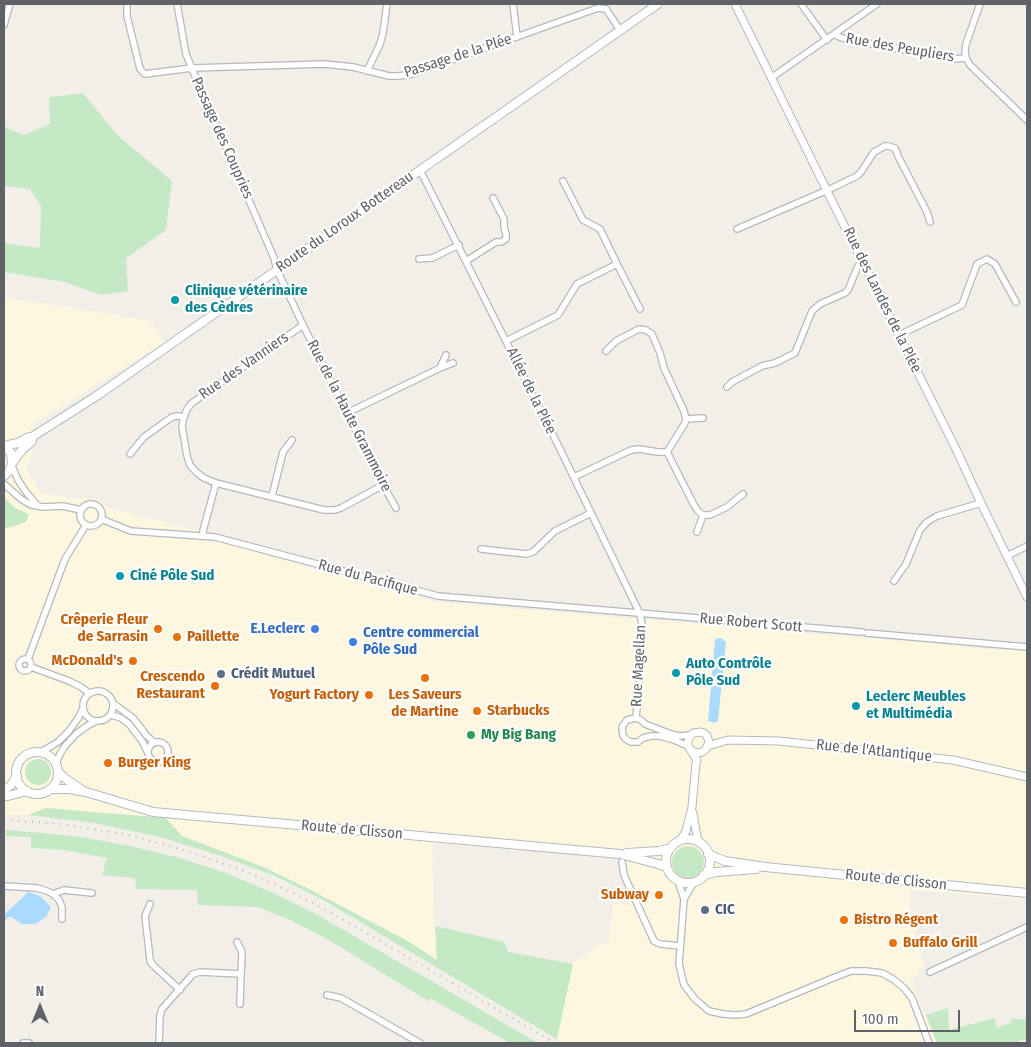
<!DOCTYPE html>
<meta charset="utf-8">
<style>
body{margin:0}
#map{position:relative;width:1031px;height:1047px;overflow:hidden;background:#f1efe8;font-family:"Fira Sans Condensed",sans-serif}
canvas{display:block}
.frame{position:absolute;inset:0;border:5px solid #5f6368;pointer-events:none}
.north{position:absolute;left:15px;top:982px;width:50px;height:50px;-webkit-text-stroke:4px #fff;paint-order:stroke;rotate:0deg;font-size:14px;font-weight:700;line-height:20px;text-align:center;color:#5f6368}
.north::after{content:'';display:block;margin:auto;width:18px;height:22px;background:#5f6368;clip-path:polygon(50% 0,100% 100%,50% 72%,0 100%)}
.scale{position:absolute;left:854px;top:1010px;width:106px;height:22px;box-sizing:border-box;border:2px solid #5f6368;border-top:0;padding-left:6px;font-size:15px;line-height:18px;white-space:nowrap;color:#5f6368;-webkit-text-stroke:4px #fff;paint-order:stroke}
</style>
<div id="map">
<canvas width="1031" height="1047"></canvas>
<div class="frame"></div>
<div class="north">N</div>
<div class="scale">100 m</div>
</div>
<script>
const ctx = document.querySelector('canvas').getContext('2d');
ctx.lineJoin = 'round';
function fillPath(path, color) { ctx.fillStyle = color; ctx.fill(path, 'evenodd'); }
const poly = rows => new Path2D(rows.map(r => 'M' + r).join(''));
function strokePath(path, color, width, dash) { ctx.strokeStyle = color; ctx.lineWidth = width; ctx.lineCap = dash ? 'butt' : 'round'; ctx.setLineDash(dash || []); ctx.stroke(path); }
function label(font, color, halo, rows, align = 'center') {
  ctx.font = font + ' "Fira Sans Condensed",sans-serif'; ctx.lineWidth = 4.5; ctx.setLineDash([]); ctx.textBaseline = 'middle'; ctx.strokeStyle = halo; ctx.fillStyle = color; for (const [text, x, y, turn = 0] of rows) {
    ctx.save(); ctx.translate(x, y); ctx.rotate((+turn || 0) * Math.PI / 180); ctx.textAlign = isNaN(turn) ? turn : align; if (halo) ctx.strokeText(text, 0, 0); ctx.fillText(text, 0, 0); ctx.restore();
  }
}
fillPath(poly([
 [4,297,151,321,165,342,31,426,32,454,26,468,41,492,76,500,85,498,98,500,109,508,272,549,270,557,437,602,925,643,986,649,1027,650,1027,899,910,890,910,919,925,965,911,982,937,1043,564,1043,557,1039,573,964,598,945,608,944,613,904,631,905,618,857,432,843,434,915,437,960,406,940,301,885,261,866,182,836,166,818,46,808,28,815,4,815]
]), '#fef7e0');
fillPath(poly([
 [83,93,117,135,172,181,166,230,126,258,128,291,101,295,65,282,4,272,4,243,40,248,41,206,30,189,4,186,4,127,24,135,50,124,49,97],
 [4,497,15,508,29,514,26,522,11,527,4,528],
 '25 772a13 13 0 1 1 26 0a13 13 0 1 1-26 0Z',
 [46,808,166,818,182,836,261,866,301,885,406,940,437,960,435,926,504,942,508,952,573,964,557,1039,325,901,275,876,218,855,160,837,95,823,28,815],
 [6,830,31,832,81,837,130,846,180,858,226,873,271,892,316,914,538,1043,510,1043,430,998,428,1001,329,940,290,920,258,907,198,905,197,890,136,889,135,878,102,875,107,858,63,850,31,848,31,837,6,836],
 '672 862a16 16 0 1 1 32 0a16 16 0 1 1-32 0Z',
 [948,1008,949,1030,995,1018,996,1028,1011,1023,1012,1019,1027,1019,1027,1040,1019,1040,1020,1043,937,1043,926,1015]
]), '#c5e8c5');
fillPath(poly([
 [718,638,723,639,726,642,718,721,715,723,708,721,715,640],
 [28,892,40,896,51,907,46,917,35,924,22,924,11,917,8,917,4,922,4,915]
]), '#aadaff');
const minor = poly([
 [127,4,127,16,140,69,145,74,192,68,325,64,353,67,389,76,397,76,409,75,598,8,606,9,620,30],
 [177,4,186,54,193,71,274,258,277,270,303,325,383,485,396,508],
 [513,4,517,37],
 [801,4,827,40],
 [980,4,966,44,965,51,966,58,970,65,1027,120],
 [4,25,10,4],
 [835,34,837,36,845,39,954,59,966,58],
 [367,71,380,44,383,33,387,4],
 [771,78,877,4],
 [420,170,560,449,640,614,643,629,643,637,636,718],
 [737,229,830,189,857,176,861,172,874,152,885,146,888,146,895,148,898,156,927,212,930,222],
 [419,259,432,258,459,245],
 [466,261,496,242,501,242,506,239,506,234,504,227,504,219,493,198],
 [617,264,640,309],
 [303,325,192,403,187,409,184,417,182,426,187,456,190,465,196,472,204,478,216,483,324,510,335,510,341,508,383,485],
 [899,335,962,305,977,264,987,259,995,264,1016,302],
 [506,341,558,315,577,284,617,264,600,229,583,220,563,181],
 [440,368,453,363],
 [727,387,732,382,762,366,775,363,795,353,812,311,820,304,845,293,848,290,858,266,863,262],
 [347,413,440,368,446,355],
 [686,419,703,418],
 [667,452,694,505,698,511,703,515,710,515,727,507,743,494],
 [130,454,144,437,172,417,177,416,184,417],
 [12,466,18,480,26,492,38,506],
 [574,477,631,450,639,449,658,452,667,452,685,423,686,419,684,411,664,368,660,353,652,334,646,330,639,329,616,341,606,351],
 [4,484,21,499,31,505,44,507,63,506,81,510],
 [272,496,283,452,292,440],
 '80 515a11 11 0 1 1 22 0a11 11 0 1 1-22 0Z',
 [101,519,131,531,215,537,438,596,862,632],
 [697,532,703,515],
 [204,536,203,531,216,483],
 [481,549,526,554,533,552,555,531,591,513],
 [1007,556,1027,546],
 [894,581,906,564,920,530,927,522,937,516,981,503],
 [867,633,1027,647],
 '19 665a6 6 0 1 1 12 0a6 6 0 1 1-12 0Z',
 [28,659,65,559,86,525],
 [31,667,69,681,81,687,89,693],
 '83 706a15 15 0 1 1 30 0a15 15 0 1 1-30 0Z',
 [114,704,133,718,147,736,154,742],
 [111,715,121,718,129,724,142,741,147,751],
 '148 752a10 10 0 1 1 20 0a10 10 0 1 1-20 0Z',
 [688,746,674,740,660,736,651,736,643,738,638,742,631,742,627,740,623,736,622,727,627,720,636,718,641,720,645,724,671,734,679,736,690,735],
 [41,752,58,742,69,731,79,717,83,708],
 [56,764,60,754,65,746,76,734,87,726,96,721],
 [622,862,624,875,654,941,660,944,680,946],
 [678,881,684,899],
 [694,882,684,899,679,964,684,985,695,999,709,1011,723,1014,735,1015,746,1014,833,978,851,971,866,971,882,973,893,979,904,988,912,998,929,1043],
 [4,886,37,888,47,891,53,894,59,900,62,907,62,919],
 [53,894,64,890,92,893],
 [150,904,145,916,150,959,151,963,155,967,180,990],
 [930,972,1027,927],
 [327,995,341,998,420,1043],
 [240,1004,241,974],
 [23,1043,29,1043],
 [159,1043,160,1016,162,1009,193,974,200,972,241,974,242,952,237,942]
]);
const tertiary = poly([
 [735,4,832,201,955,447,981,503,1027,597],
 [708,746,728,740,779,741,953,760,1027,777],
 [693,813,698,842],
 [680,841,686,831,692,807,696,763,697,760,688,746,688,742,689,738,693,733,701,732,704,733,707,736,709,742,706,749,702,752,696,753,691,750]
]);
const secondary = poly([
 [4,446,18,443,29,437,32,437,98,395,658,4],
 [4,446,11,453,12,463,10,470,4,476],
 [12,463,22,450,32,441,32,437],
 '16 773a21 21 0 1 1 42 0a21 21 0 1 1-42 0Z',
 [58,772,66,779,82,790],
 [50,789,69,789,86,792,153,812,620,854,658,864,667,867],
 [4,790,11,785,17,776],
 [4,796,8,796,27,791],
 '666 861a22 22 0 1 1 44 0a22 22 0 1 1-44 0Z',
 [627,853,659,851,671,848],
 [708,854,725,861,765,867,1027,893],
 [704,875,716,872,756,869]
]);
strokePath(minor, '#b5b8bc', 8);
strokePath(tertiary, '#b5b8bc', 9);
strokePath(secondary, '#b6babf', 10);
strokePath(minor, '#fff', 5.5);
strokePath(tertiary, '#fff', 7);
strokePath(secondary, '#fff', 8);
strokePath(poly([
 [4,820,61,824,124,834,184,850,247,872,296,894,341,918,555,1043]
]), '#b6b7b8', 2, [1, 6]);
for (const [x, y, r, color] of [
 [175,300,5,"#0f9aa8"],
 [120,576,5,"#0f9aa8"],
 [158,629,5,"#e8710a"],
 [315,629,5,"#3f7fe0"],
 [177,637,5,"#e8710a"],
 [353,642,5,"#3f7fe0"],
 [133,661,5,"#e8710a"],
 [676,673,5,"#0f9aa8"],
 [221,674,5,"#5c6f8a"],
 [425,678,5,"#e8710a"],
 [215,686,5,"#e8710a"],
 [369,695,5,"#e8710a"],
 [856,706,5,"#0f9aa8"],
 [477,711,5,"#e8710a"],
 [471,735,5,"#2e9e5b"],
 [108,763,5,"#e8710a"],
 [659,895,5,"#e8710a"],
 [705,910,5,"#5c6f8a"],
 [844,920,5,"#e8710a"],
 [893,943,5,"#e8710a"]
]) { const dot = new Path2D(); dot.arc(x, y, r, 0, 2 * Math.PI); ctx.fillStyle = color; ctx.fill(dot); strokePath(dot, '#fff', 2); }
label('15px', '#5f6368', '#fff', [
 ["Rue des Peupliers",900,48,10],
 ["Passage de la Plée",458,56,-18],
 ["Passage des Coupries",222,138,66],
 ["Route du Loroux Bottereau",345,222,-35],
 ["Rue des Landes de la Plée",882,300,64],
 ["Rue des Vanniers",244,366,-35],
 ["Allée de la Plée",531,391,64],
 ["Rue de la Haute Grammoire",349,416,63],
 ["Rue du Pacifique",368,578,15],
 ["Rue Robert Scott",751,623,5],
 ["Rue Magellan",639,666,-87],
 ["Rue de l'Atlantique",874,751,6],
 ["Route de Clisson",352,830,5],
 ["Route de Clisson",896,880,6]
]);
label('bold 15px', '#0d838f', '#fff', [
 ["Clinique vétérinaire",185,291],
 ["des Cèdres",185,308],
 ["Ciné Pôle Sud",130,576],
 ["Auto Contrôle",686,664],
 ["Pôle Sud",686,681],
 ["Leclerc Meubles",866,697],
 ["et Multimédia",866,714]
], 'left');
label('bold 15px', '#c56008', '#fff', [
 ["Crêperie Fleur",148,620],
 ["de Sarrasin",148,637],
 ["Paillette",187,637,"left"],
 ["McDonald's",123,661],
 ["Crescendo",205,677],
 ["Restaurant",205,694],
 ["Yogurt Factory",359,695],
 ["Les Saveurs",425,695,"center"],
 ["de Martine",425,712,"center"],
 ["Starbucks",487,711,"left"],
 ["Burger King",118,763,"left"],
 ["Subway",649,895],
 ["Bistro Régent",854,920,"left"],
 ["Buffalo Grill",903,943,"left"]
], 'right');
label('bold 15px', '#366cbe', '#fff', [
 ["E.Leclerc",305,629],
 ["Centre commercial",363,633,"left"],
 ["Pôle Sud",363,650,"left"]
], 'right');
label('bold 15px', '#4e5e75', '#fff', [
 ["Crédit Mutuel",231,674],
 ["CIC",715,910]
], 'left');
label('bold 15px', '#27864d', '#fff', [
 ["My Big Bang",481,735]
], 'left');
</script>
